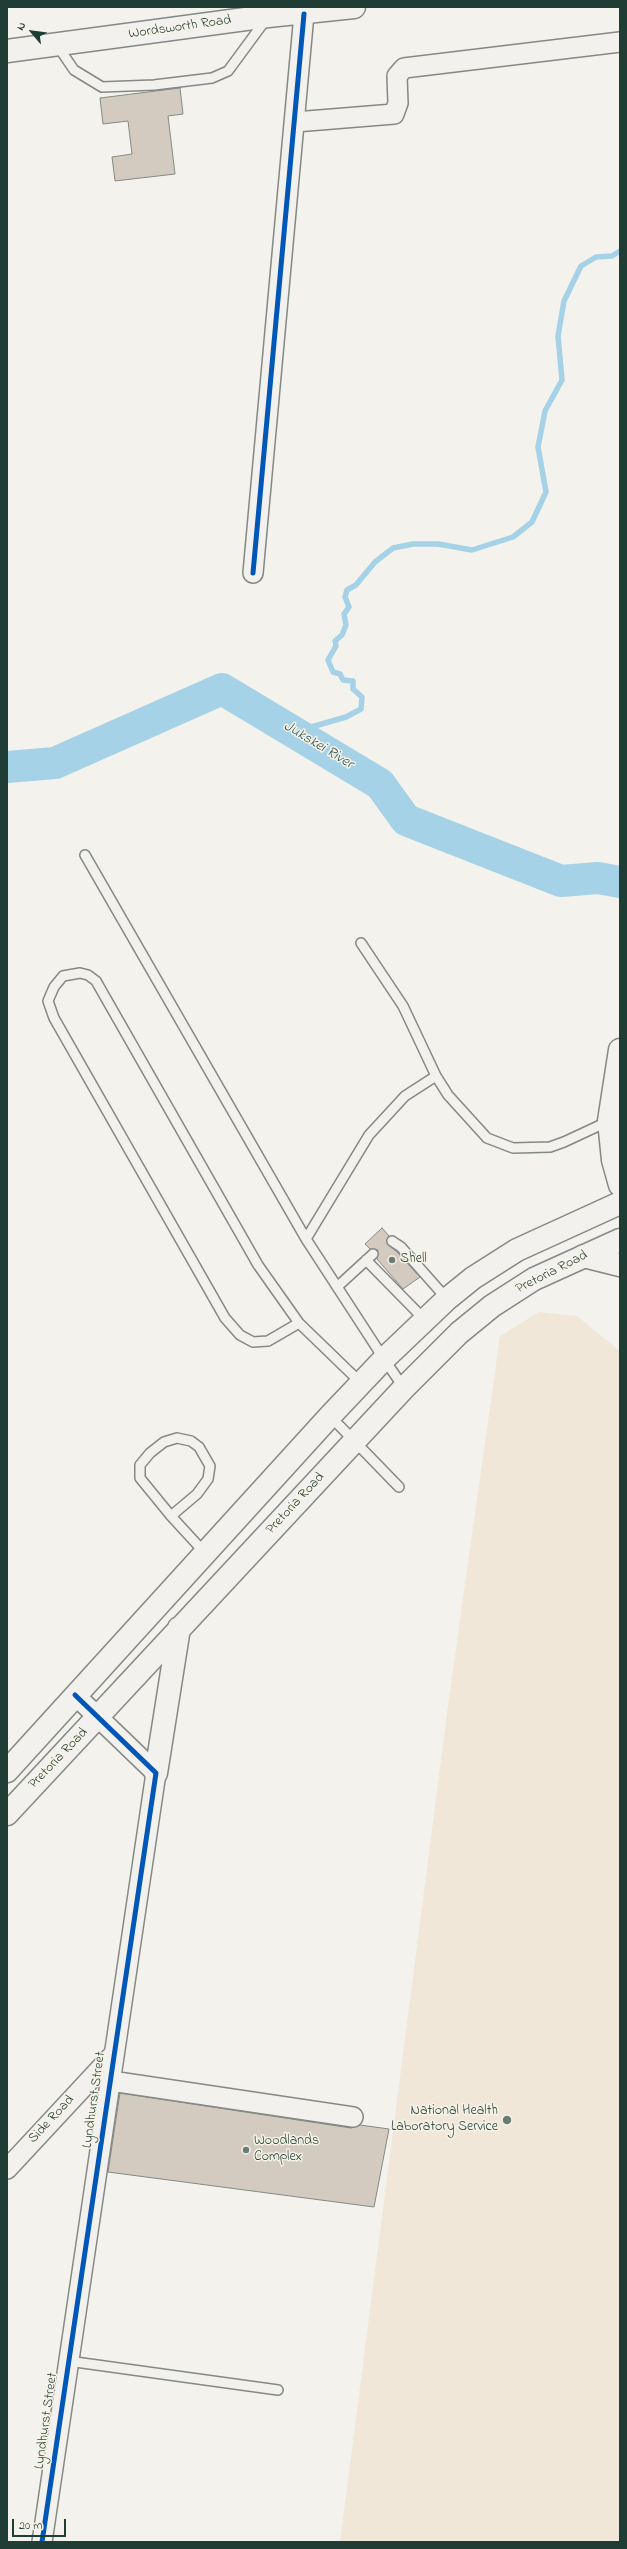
<!DOCTYPE html>
<style>
body{margin:0}
#map{position:relative;width:627px;height:2549px;overflow:hidden;background:#f4f2ec;font-family:"Indie Flower",sans-serif}
canvas{display:block}
.frame{position:absolute;inset:0;border:8px solid #1f3d34;pointer-events:none}
.north{position:absolute;left:12px;top:12px;width:40px;height:40px;-webkit-text-stroke:3px #f7f3e8;paint-order:stroke;rotate:298deg;font-size:11px;font-weight:700;line-height:16px;text-align:center;color:#1f3d34}
.north::after{content:'';display:block;margin:auto;width:14px;height:18px;background:#1f3d34;clip-path:polygon(50% 0,100% 100%,50% 72%,0 100%)}
.scale{position:absolute;left:12px;top:2519px;width:54px;height:18px;box-sizing:border-box;border:2px solid #1f3d34;border-top:0;padding-left:5px;font-size:12px;line-height:14px;white-space:nowrap;color:#1f3d34;-webkit-text-stroke:3px #f7f3e8;paint-order:stroke}
</style>
<div id="map">
<canvas width="627" height="2549"></canvas>
<div class="frame"></div>
<div class="north">N</div>
<div class="scale">20 m</div>
</div>
<script>
const ctx = document.querySelector('canvas').getContext('2d');
ctx.lineJoin = 'round';
function fillPath(path, color) { ctx.fillStyle = color; ctx.fill(path, 'evenodd'); }
const poly = rows => new Path2D(rows.map(r => 'M' + r).join(''));
function strokePath(path, color, width, dash) { ctx.strokeStyle = color; ctx.lineWidth = width; ctx.lineCap = dash ? 'butt' : 'round'; ctx.setLineDash(dash || []); ctx.stroke(path); }
function label(font, color, halo, rows, align = 'center') {
  ctx.font = font + ' "Indie Flower",sans-serif'; ctx.lineWidth = 3; ctx.setLineDash([]); ctx.textBaseline = 'middle'; ctx.strokeStyle = halo; ctx.fillStyle = color; for (const [text, x, y, turn = 0] of rows) {
    ctx.save(); ctx.translate(x, y); ctx.rotate((+turn || 0) * Math.PI / 180); ctx.textAlign = isNaN(turn) ? turn : align; if (halo) ctx.strokeText(text, 0, 0); ctx.fillText(text, 0, 0); ctx.restore();
  }
}
fillPath(poly([
 [539,1312,577,1316,620,1351,620,2542,340,2542,449,1698,500,1336]
]), '#f0e7d9');
strokePath(poly([
 [294,732,346,717,361,709,362,697,353,689,353,681,343,680,340,674,333,672,328,660,336,646,335,641,342,635,346,625,344,614,349,607,345,597,347,590,356,585,375,562,393,548,413,544,438,544,472,550,513,537,532,522,546,492,538,447,545,411,562,380,558,336,564,301,581,266,596,257,612,256,620,251]
]), '#a6d2e7', 5.5);
strokePath(poly([
 [7,767,55,763,222,689,380,784,406,820,561,881,598,878,620,882]
]), '#a6d2e7', 32);
const building = poly([
 [180,88,183,114,168,116,175,174,115,181,112,157,132,154,128,121,103,124,100,98,180,88],
 [382,1228,389,1236,387,1244,397,1252,420,1277,403,1289,377,1259,378,1250,370,1249,365,1244,382,1228],
 [120,2093,351,2128,360,2125,389,2129,374,2207,108,2172,120,2093]
]);
fillPath(building, '#d3cbc0');
strokePath(building, '#848985', 1);
const service = poly([
 [57,45,74,70,102,87,154,85,212,78,228,71,267,18],
 [85,855,306,1239,384,1359,404,1388],
 [361,943,403,1006,436,1076,448,1095,487,1138,513,1148,550,1147,564,1142,609,1121],
 [306,1239,369,1135,405,1096,436,1076],
 [392,1241,401,1247,447,1299],
 [366,1260,425,1320],
 [337,1287,373,1254],
 [299,1323,268,1341,253,1342,240,1335,225,1318,54,1018,48,1001,54,987,63,976,80,973,88,975,96,981,258,1265,299,1323,361,1383],
 [330,1416,399,1487],
 [171,1516,197,1494,208,1479,210,1466,199,1447,191,1441,177,1438,164,1442,150,1453,140,1465,140,1478,171,1516,205,1553],
 [68,2361,278,2390]
]);
const minor = poly([
 [295,122,394,114,398,103,397,76,404,68,620,42],
 [253,573,304,14],
 [111,2081,353,2117],
 [7,2169,114,2054],
 [42,2542,156,1773,75,1695]
]);
const secondary = poly([
 [7,51,268,16,354,7],
 [7,1771,330,1416,384,1359,447,1299,473,1278,517,1250,620,1203],
 [156,1773,179,1628],
 [7,1814,404,1388,459,1333,492,1306,534,1279,620,1240]
]);
const primary = poly([
 [620,1050,609,1121,613,1160,620,1185],
 [584,1256,620,1265]
]);
strokePath(service, '#848985', 12);
strokePath(minor, '#848985', 22);
strokePath(secondary, '#848985', 25);
strokePath(primary, '#848985', 25);
strokePath(service, '#f2f1ed', 9);
strokePath(minor, '#f2f1ed', 19);
strokePath(secondary, '#f2f1ed', 22);
strokePath(primary, '#f2f1ed', 22);
strokePath(poly([
 [253,573,304,14],
 [42,2542,156,1773,75,1695]
]), '#0057b8', 5);
for (const [x, y, r, color] of [
 [392,1260,4,"#6a7c74"],
 [507,2120,5,"#6a7c74"],
 [246,2150,4,"#6a7c74"]
]) { const dot = new Path2D(); dot.arc(x, y, r, 0, 2 * Math.PI); ctx.fillStyle = color; ctx.fill(dot); strokePath(dot, '#f7f3e8', 1.5); }
label('14px', '#1f3d34', '#f7f3e8', [
 ["Wordsworth Road",180,28,-8],
 ["Pretoria Road",552,1273,-27],
 ["Pretoria Road",296,1504,-47],
 ["Pretoria Road",59,1759,-46],
 ["Lyndhurst Street",95,2100,-82],
 ["Side Road",52,2120,-47],
 ["Lyndhurst Street",47,2421,-82]
]);
label('14px', '#1f3d34', '#f7f3e8', [
 ["Shell",400,1260],
 ["National Health",498,2112,"right"],
 ["Laboratory Service",498,2128,"right"],
 ["Woodlands",254,2142],
 ["Complex",254,2158]
], 'left');
label('italic 15px', '#335857', '#f7f3e8', [
 ["Jukskei River",318,746,31]
]);
</script>
